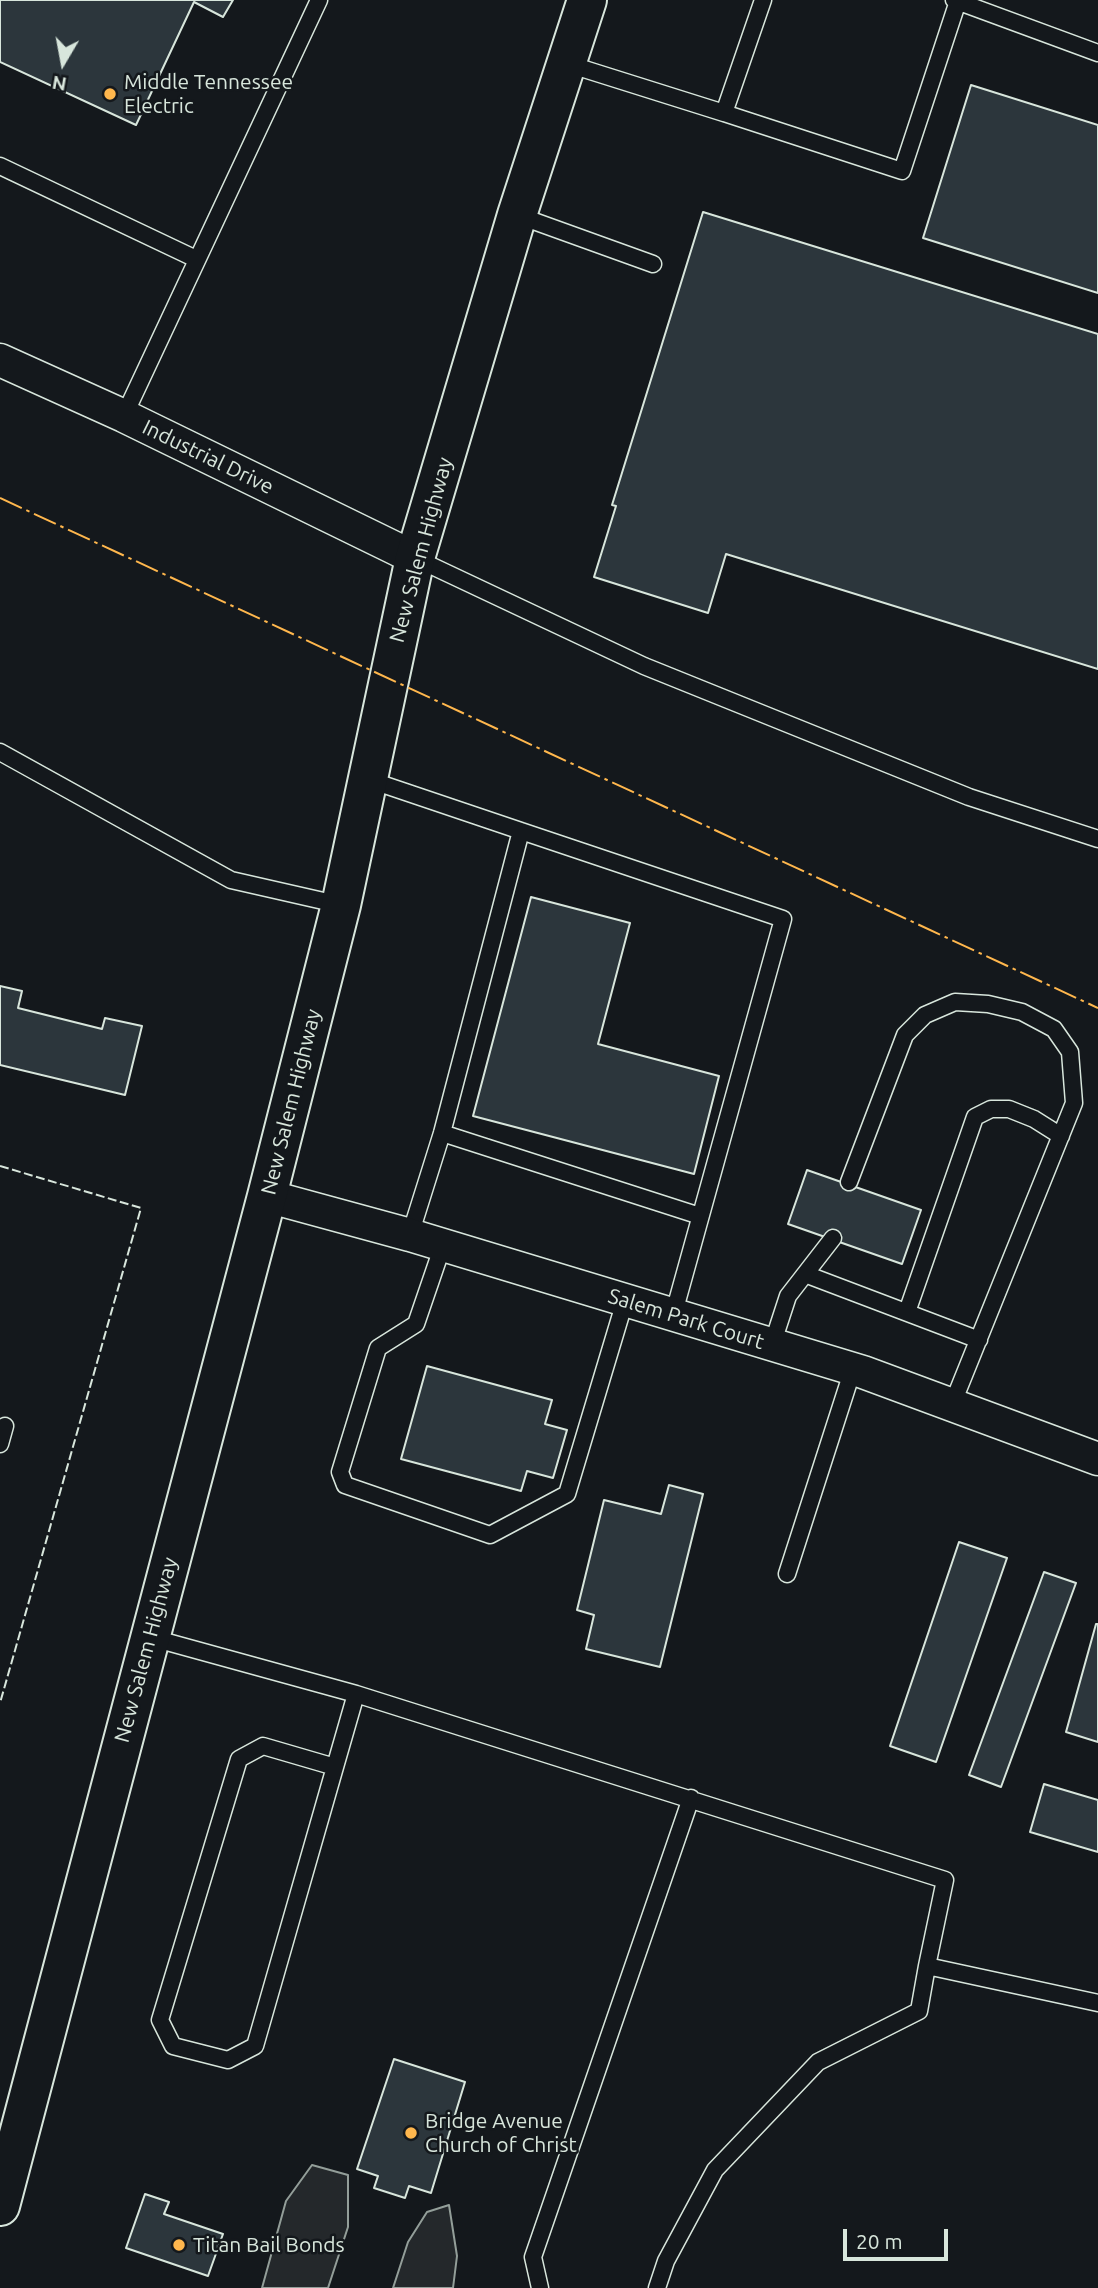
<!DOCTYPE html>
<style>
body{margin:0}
#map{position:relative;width:1098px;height:2288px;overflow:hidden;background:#14181c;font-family:Ubuntu,sans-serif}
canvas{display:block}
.north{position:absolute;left:28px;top:28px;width:70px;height:70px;-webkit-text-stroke:5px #14181c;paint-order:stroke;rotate:190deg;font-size:19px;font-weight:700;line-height:28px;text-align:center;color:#d8e6dc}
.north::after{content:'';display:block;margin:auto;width:24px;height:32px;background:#d8e6dc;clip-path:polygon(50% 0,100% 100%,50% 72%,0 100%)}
.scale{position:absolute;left:843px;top:2229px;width:105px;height:32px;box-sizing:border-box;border:4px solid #d8e6dc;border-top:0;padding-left:9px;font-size:21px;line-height:24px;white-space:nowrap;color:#d8e6dc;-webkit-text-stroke:5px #14181c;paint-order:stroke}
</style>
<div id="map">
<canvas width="1098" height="2288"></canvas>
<div class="north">N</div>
<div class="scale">20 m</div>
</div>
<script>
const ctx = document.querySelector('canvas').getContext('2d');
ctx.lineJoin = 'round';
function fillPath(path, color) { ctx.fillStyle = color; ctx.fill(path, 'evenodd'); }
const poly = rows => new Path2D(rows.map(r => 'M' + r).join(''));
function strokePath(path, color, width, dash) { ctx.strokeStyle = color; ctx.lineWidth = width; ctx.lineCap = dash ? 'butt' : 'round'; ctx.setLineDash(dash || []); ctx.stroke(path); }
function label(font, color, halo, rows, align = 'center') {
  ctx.font = font + ' Ubuntu,sans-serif'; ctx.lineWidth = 5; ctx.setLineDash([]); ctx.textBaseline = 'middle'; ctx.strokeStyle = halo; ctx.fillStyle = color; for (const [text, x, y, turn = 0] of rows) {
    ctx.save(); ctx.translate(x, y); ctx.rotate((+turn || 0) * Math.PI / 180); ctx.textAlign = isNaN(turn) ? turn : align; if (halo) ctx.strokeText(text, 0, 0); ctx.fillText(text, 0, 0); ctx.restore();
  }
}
const parking = poly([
 [312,2165,348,2175,348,2227,328,2288,262,2288,286,2201,312,2165],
 [449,2205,457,2256,453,2288,393,2288,408,2242,427,2212,449,2205]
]);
fillPath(parking, '#24282b');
strokePath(parking, '#939e99', 2);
const building = poly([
 [0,0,233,0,223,17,194,2,136,125,0,62,0,0],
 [971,85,1098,125,1098,293,923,238,971,85],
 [703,212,1098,334,1098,669,726,554,708,613,594,577,616,506,612,505,703,212],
 [531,897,630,923,598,1044,719,1076,694,1174,473,1116,531,897],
 [0,986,22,991,18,1008,102,1029,105,1018,142,1026,125,1095,0,1065,0,986],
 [807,1170,921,1210,902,1264,788,1224,807,1170],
 [427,1366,552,1400,545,1424,567,1430,553,1478,527,1471,521,1491,401,1459,427,1366],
 [669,1485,703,1494,660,1667,586,1649,594,1615,577,1610,604,1500,661,1514,669,1485],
 [959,1542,1007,1558,936,1762,890,1746,959,1542],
 [1044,1572,1076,1583,1001,1787,969,1775,1044,1572],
 [1096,1624,1098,1624,1098,1742,1066,1732,1096,1624],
 [1044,1784,1098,1800,1098,1852,1030,1832,1044,1784],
 [394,2059,465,2082,431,2193,409,2186,405,2198,374,2188,378,2176,357,2169,394,2059],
 [145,2194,169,2202,164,2214,223,2234,208,2276,126,2248,145,2194]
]);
fillPath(building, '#2c363c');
strokePath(building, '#d8e6dc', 2);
const service = poly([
 [954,0,1098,53],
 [565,63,724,113,763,0],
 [724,113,902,171,958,1],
 [0,166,196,259],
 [517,215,653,264],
 [124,416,319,0],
 [415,558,644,666,969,797,1098,839],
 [0,752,231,880,341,905],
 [367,779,521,831,442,1133,410,1235],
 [521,831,783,919,673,1316],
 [442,1133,700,1216],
 [849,1182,905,1035,925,1015,955,1002,988,1004,1022,1012,1054,1029,1070,1052,1074,1103,952,1405],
 [443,1245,416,1324,378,1348,340,1472,345,1485,490,1535,567,1494,625,1301],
 [805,1274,979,1340],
 [907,1312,975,1117,991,1109,1009,1109,1034,1119,1061,1136],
 [772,1345,788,1296,833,1238],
 [0,1444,5,1426],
 [787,1574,853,1369],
 [149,1637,356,1694,335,1767,255,2046,228,2060,173,2046,160,2020,239,1759,263,1746,335,1767],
 [356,1694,945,1880,927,1966,1098,2003],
 [540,2288,533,2257,691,1798],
 [657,2288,666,2261,715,2170,818,2062,919,2011,927,1966]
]);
const minor = poly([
 [0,360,124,416,415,558],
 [267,1196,410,1235,863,1372,1098,1459]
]);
const primary = poly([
 [0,2206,267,1196,341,905,415,558,517,215,587,0]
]);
strokePath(service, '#d8e6dc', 19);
strokePath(minor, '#d8e6dc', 35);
strokePath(primary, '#d8e6dc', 42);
strokePath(service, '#14181c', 16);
strokePath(minor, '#14181c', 32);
strokePath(primary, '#14181c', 38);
strokePath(poly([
 [0,1166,141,1208,0,1703]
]), '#d8e6dc', 2, [9, 3.5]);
strokePath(poly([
 [0,498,1098,1008]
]), '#ffb74d', 2, [24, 5, 3.5, 5]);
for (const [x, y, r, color] of [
 [110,94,7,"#ffb74d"],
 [411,2133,7,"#ffb74d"],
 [179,2245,7,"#ffb74d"]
]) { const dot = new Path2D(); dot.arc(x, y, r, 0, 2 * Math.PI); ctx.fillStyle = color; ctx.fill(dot); strokePath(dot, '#14181c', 2.5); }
label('21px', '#d8e6dc', '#14181c', [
 ["Middle Tennessee",124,82],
 ["Electric",124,106],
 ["Bridge Avenue",425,2121],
 ["Church of Christ",425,2145],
 ["Titan Bail Bonds",193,2245]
], 'left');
label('21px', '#d8e6dc', '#14181c', [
 ["Industrial Drive",208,457,26],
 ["New Salem Highway",421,550,-75],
 ["New Salem Highway",291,1102,-76],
 ["Salem Park Court",686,1319,17],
 ["New Salem Highway",146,1650,-75]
]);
</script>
